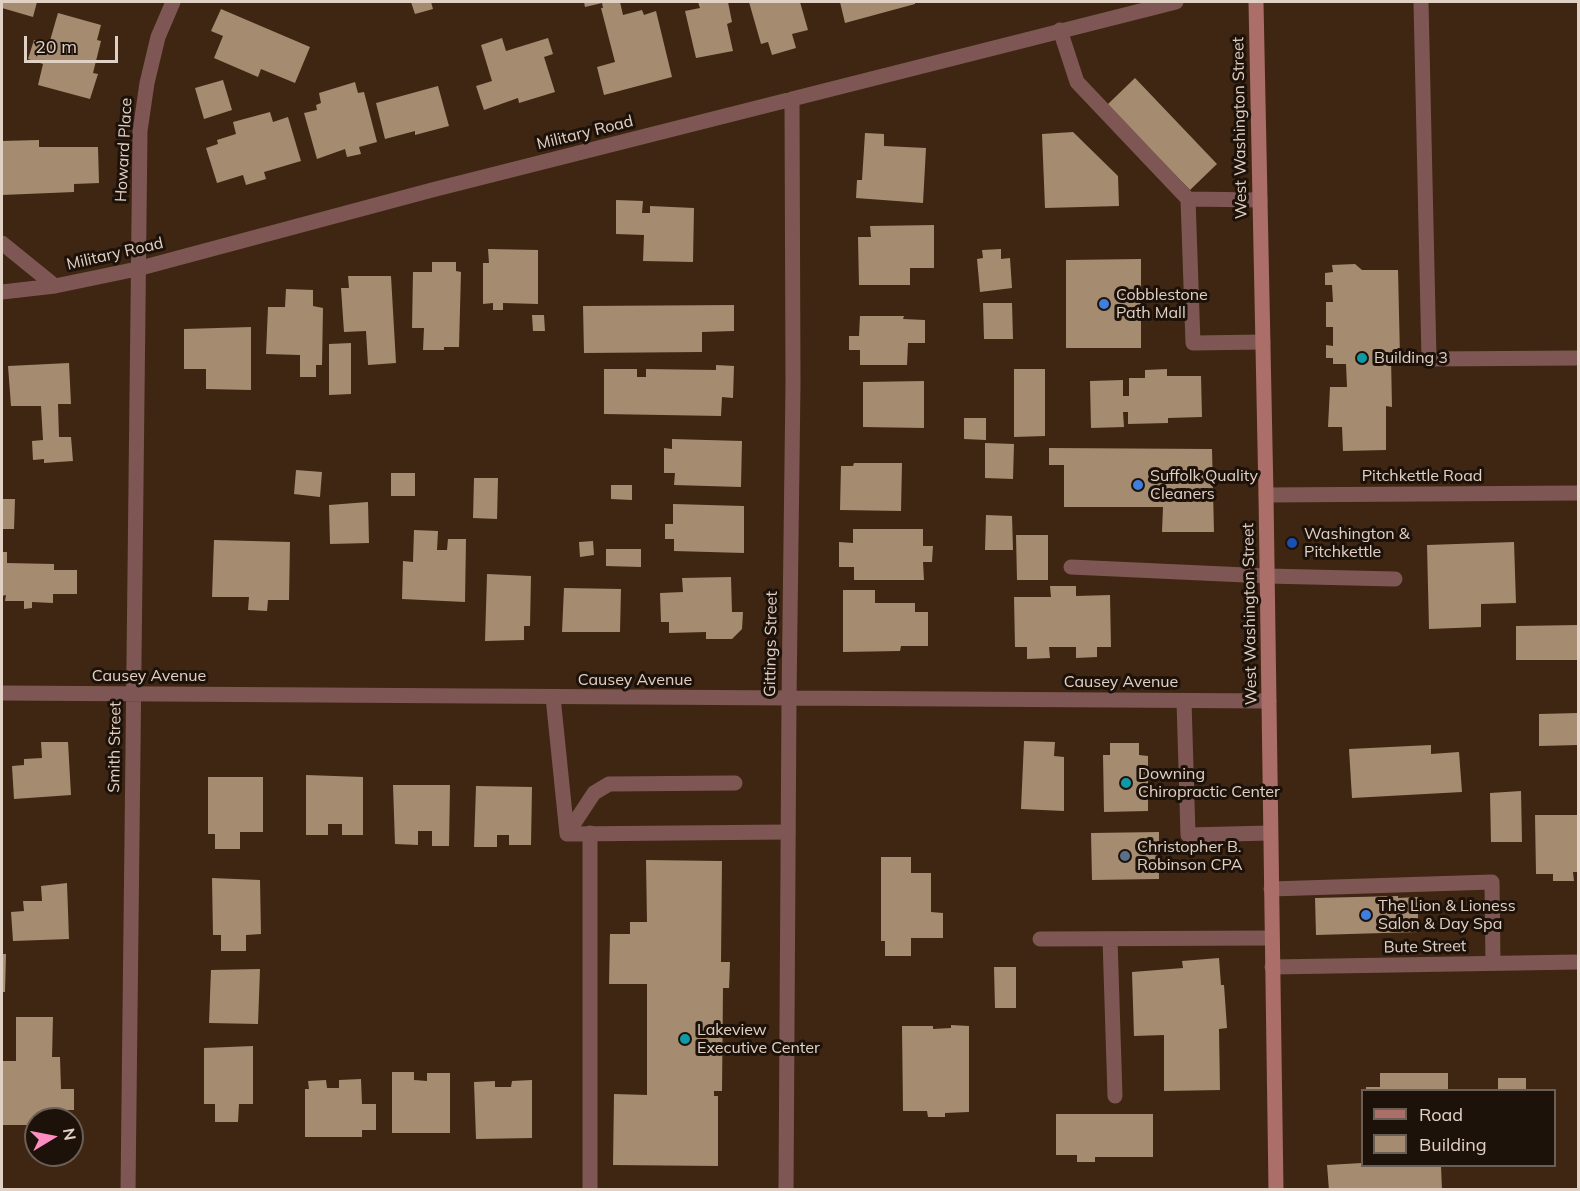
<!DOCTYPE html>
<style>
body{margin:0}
#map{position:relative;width:1580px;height:1191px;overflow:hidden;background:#3f2612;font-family:Mulish,sans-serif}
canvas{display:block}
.frame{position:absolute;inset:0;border:3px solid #e1d0c4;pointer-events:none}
.legend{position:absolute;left:1361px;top:1089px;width:195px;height:78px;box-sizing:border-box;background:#1d120a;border:2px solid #6b5e54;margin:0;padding:8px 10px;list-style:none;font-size:18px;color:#e1d0c4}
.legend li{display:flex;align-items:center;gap:12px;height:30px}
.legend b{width:30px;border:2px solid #6b5e54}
.north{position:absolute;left:24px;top:1107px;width:60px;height:60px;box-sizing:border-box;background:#1d120a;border:2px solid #6b5e54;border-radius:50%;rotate:80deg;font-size:16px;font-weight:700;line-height:24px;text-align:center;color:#e1d0c4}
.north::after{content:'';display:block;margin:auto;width:21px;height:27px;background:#fd8ec1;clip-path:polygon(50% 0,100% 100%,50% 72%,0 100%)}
.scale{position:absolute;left:24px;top:36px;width:94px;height:27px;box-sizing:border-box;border:3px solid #e1d0c4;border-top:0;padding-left:8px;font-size:18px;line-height:21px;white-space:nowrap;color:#e1d0c4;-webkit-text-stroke:4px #1d120a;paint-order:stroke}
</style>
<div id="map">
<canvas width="1580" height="1191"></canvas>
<div class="frame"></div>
<ul class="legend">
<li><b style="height:8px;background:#ab6e69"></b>Road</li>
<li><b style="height:16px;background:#a58b70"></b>Building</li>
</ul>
<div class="north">N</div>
<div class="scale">20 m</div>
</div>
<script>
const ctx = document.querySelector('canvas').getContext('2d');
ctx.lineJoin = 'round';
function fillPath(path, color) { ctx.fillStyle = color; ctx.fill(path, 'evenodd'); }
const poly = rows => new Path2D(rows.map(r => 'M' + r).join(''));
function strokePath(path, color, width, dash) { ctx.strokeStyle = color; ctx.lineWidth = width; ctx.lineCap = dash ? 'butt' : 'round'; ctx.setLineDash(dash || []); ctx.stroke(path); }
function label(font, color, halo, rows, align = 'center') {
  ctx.font = font + ' Mulish,sans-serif'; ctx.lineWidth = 6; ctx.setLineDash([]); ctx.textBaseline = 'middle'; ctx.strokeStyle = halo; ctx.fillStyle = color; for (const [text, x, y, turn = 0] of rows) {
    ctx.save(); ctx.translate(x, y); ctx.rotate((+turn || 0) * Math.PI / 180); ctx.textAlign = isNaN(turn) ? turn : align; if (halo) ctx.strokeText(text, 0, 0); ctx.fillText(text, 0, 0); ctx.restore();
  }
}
fillPath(poly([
 [2,2,37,2,33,17,2,8],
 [411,2,431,2,433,9,415,14],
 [584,2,620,2,623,15,642,10,644,15,656,11,672,77,604,95,597,67,615,62,601,8,603,8,602,3,585,7],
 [698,2,728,2,732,22,727,24,733,51,696,58,685,11,700,8],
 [749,2,800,2,808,30,792,34,796,48,772,55,768,42,761,44],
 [840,2,915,2,915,4,845,23],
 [221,9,310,47,295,83,261,69,258,77,214,58,223,36,211,31],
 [58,13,101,25,97,40,101,41,93,73,98,74,90,99,38,85,43,64,28,59,34,40,49,44],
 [502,38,506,51,548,38,553,54,544,57,555,92,519,103,518,98,484,110,476,86,492,81,481,45],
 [1135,78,1217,164,1190,190,1107,105],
 [223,80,232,110,204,119,195,88],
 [355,82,358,93,364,92,377,142,359,147,361,154,347,157,345,149,317,159,304,113,317,110,316,105,321,103,319,93],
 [438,86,449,126,415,135,415,131,385,139,376,103],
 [270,112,273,122,288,117,301,161,264,172,266,179,246,185,243,175,217,183,206,148,218,144,217,140,236,134,233,122],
 [1073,132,1118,176,1119,206,1045,208,1042,134],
 [865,133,884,134,884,146,926,148,923,203,856,198,857,180,862,180],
 [39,140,39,147,98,147,99,183,74,184,74,192,2,195,2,141],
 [616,200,643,201,642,213,650,213,650,206,694,208,693,262,643,261,644,235,616,234],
 [934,225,934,268,910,268,910,285,859,285,858,237,871,237,870,226],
 [488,249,538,250,538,304,503,303,503,310,493,310,493,303,483,304,483,263,489,263],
 [1001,249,1001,259,1010,258,1012,288,980,292,977,259,983,258,982,250],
 [1141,259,1141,348,1066,348,1066,260],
 [432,262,456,262,456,271,461,272,459,347,444,347,444,350,423,350,424,328,412,328,413,272,432,272],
 [1355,264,1362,270,1398,270,1400,357,1391,357,1392,407,1386,406,1386,450,1343,451,1342,427,1328,427,1330,387,1347,387,1346,364,1333,364,1333,358,1326,358,1326,345,1333,346,1333,327,1326,327,1326,302,1333,302,1332,285,1325,285,1325,273,1333,272,1332,265],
 [348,276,391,276,396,363,368,365,366,331,344,332,341,288,349,288],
 [286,289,313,290,313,306,323,308,322,365,316,365,316,377,300,377,300,355,266,354,268,307,285,307],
 [983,303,1012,303,1013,339,984,339],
 [734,305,734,331,702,332,702,352,584,353,583,306],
 [532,315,544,315,545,331,533,331],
 [860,316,904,316,903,319,925,320,925,343,908,343,907,365,860,365,860,350,849,350,849,336,859,336],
 [251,327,251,390,206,389,206,369,184,369,184,329],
 [351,343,351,394,329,395,329,344],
 [69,363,71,404,58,404,59,437,71,437,73,461,44,463,44,459,33,460,32,441,43,440,41,406,11,406,8,366],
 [716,365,734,366,733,398,722,397,721,416,604,414,604,369,637,369,637,377,646,377,646,369,716,370],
 [1014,369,1045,369,1045,436,1014,437],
 [1167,369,1167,376,1201,376,1202,417,1168,418,1168,423,1128,424,1128,412,1123,412,1124,427,1091,428,1090,381,1123,380,1123,396,1129,396,1129,378,1145,378,1145,370],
 [924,381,924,428,863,427,863,382],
 [964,418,986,418,986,440,964,439],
 [672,439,742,441,741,487,674,485,675,473,664,473,664,448,672,449],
 [985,443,1014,444,1013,479,985,478],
 [1049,448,1212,449,1214,532,1162,532,1163,507,1064,507,1064,465,1049,465],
 [854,463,902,463,901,511,840,510,841,466,853,466],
 [296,470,322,472,320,497,294,494],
 [391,473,415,473,415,496,391,496],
 [474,478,498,478,497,519,473,518],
 [611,485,632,485,632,500,611,499],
 [2,499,15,499,14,529,2,529],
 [368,502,369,543,330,544,329,505],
 [673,504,744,506,744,553,674,551,674,539,665,539,665,524,673,524],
 [986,515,1012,516,1013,550,985,550],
 [853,529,923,529,923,546,933,546,932,562,923,562,924,580,854,580,854,567,839,567,839,542,853,543],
 [414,530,438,531,437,550,447,550,448,539,466,539,465,602,402,599,403,561,413,562],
 [1016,535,1048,535,1048,580,1017,580],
 [214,540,290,542,289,600,268,600,267,611,248,610,249,597,212,597],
 [593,541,594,555,580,557,579,542],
 [1514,542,1516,603,1481,604,1481,627,1429,629,1427,545],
 [606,549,641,549,641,567,606,566],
 [2,552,7,552,7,563,54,564,54,570,77,570,77,594,53,594,53,603,32,602,32,608,24,609,24,601,5,601,6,595,2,596],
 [487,574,531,576,530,626,524,626,524,640,485,641],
 [731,577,732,612,743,612,742,629,732,639,706,639,706,632,669,633,669,622,661,622,660,593,683,592,682,578],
 [1050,586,1076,586,1076,596,1110,595,1111,647,1097,647,1097,657,1076,658,1076,647,1049,647,1050,658,1027,659,1027,647,1015,647,1014,597,1051,597],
 [564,588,621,589,620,632,562,632],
 [843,590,875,590,875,603,915,603,915,612,928,612,928,646,901,646,900,651,843,652],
 [1578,625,1578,660,1516,660,1516,626],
 [1578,713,1578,745,1539,746,1539,714],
 [1024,741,1055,742,1054,756,1064,757,1064,811,1021,809],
 [41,742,68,742,71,795,14,799,12,766,24,765,24,759,42,758],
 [1110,743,1139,743,1139,755,1148,756,1148,811,1104,812,1103,755,1110,755],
 [1431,745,1431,754,1459,752,1462,792,1352,798,1349,749],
 [306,775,363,777,363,835,342,835,342,824,328,824,328,835,306,835],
 [208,777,263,777,263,832,240,832,240,849,215,849,215,834,208,834],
 [393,785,450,785,449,846,432,846,432,831,418,831,418,845,395,844],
 [476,786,532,787,531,845,509,845,509,835,497,835,497,847,474,847],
 [1521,791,1522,842,1491,842,1490,793],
 [1535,815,1578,815,1578,872,1573,872,1574,881,1553,881,1553,874,1536,874],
 [1159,832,1159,879,1092,880,1091,833],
 [881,857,911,857,911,873,931,873,931,912,943,913,943,938,911,938,911,956,885,956,885,941,881,941],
 [646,860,722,861,721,962,730,962,729,988,723,988,722,1091,714,1091,714,1096,718,1096,718,1166,613,1165,614,1094,647,1095,647,984,609,984,610,934,630,934,630,922,647,922],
 [212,878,260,880,261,934,246,935,246,951,221,951,221,935,213,935],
 [67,883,69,939,13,941,11,912,24,911,23,901,42,901,41,886],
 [1398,896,1398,898,1418,897,1418,932,1316,935,1315,898],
 [2,954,6,954,5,992,2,992],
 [1219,958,1221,985,1224,985,1227,1028,1219,1029,1220,1090,1164,1091,1164,1035,1134,1036,1132,972,1183,968,1182,961],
 [994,967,1016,967,1016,1008,995,1008],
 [260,969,258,1024,209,1023,211,970],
 [16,1017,53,1017,52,1057,60,1057,61,1089,74,1089,74,1110,66,1110,66,1119,36,1119,36,1132,29,1132,29,1125,2,1125,2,1061,16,1061],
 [951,1025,969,1026,969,1112,945,1113,945,1117,928,1117,927,1111,903,1111,902,1026,933,1026,933,1029,951,1028],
 [253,1046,253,1104,239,1104,238,1122,215,1122,215,1104,204,1104,204,1048],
 [392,1072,414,1072,414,1080,427,1081,427,1073,450,1073,450,1133,392,1133],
 [1380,1073,1448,1073,1448,1090,1366,1090,1366,1087,1380,1087],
 [1498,1078,1526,1078,1526,1090,1498,1090],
 [361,1079,362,1104,376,1104,376,1130,362,1130,362,1137,305,1137,305,1089,309,1089,308,1081,326,1080,327,1088,339,1088,339,1080],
 [532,1080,532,1138,476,1139,474,1082,495,1081,495,1087,511,1087,512,1081],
 [1056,1114,1153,1114,1153,1157,1095,1157,1095,1162,1077,1162,1077,1155,1056,1155],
 [1362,1163,1362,1166,1392,1166,1393,1167,1441,1166,1442,1190,1329,1190,1327,1165]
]), '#a58b70');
strokePath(poly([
 [1421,2,1429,359,1578,358],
 [1060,30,1077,82,1188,199,1260,200],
 [1188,199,1193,343,1263,342],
 [1071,567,1267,576,1395,579],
 [553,697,567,834,788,832],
 [1184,701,1188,835,1270,833],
 [590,833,590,1190],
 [567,834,594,793,609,784,735,783],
 [1271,889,1492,882,1493,963],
 [1040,939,1271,938],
 [1110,939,1115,1096]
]), '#7e5754', 15);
strokePath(poly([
 [2,243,55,286],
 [2,292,55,286,137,269,432,190,1176,2],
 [1266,495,1578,493],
 [2,693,1269,701],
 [1272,967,1578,962],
 [128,1190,140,131,147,83,158,37,173,2],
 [786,1190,789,699,793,383,792,99]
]), '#7e5754', 15);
strokePath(poly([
 [1256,2,1266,495,1276,1190]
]), '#ab6e69', 15);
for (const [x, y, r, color] of [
 [1104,304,6,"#3f7fe0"],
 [1362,358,6,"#0f9aa8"],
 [1138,485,6,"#3f7fe0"],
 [1292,543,6,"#1a4fb4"],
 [1126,783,6,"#0f9aa8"],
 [1125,856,6,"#5c6f8a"],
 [1366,915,6,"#3f7fe0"],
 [685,1039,6,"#0f9aa8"]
]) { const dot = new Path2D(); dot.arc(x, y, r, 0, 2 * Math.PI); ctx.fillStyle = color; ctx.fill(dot); strokePath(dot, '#1d120a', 2); }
label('16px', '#e1d0c4', '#1d120a', [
 ["West Washington Street",1240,128,-91],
 ["Military Road",585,133,-14],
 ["Howard Place",124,150,-87],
 ["Military Road",115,254,-13],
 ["Pitchkettle Road",1422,476],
 ["West Washington Street",1250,614,-91],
 ["Gittings Street",771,644,-89],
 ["Causey Avenue",149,676],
 ["Causey Avenue",635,680],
 ["Causey Avenue",1121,682],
 ["Smith Street",115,747,-89],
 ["Bute Street",1425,947,-1]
]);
label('16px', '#e1d0c4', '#1d120a', [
 ["Cobblestone",1116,295],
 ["Path Mall",1116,313],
 ["Building 3",1374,358],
 ["Suffolk Quality",1150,476],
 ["Cleaners",1150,494],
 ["Washington &",1304,534],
 ["Pitchkettle",1304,552],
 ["Downing",1138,774],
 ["Chiropractic Center",1138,792],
 ["Christopher B.",1137,847],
 ["Robinson CPA",1137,865],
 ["The Lion & Lioness",1378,906],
 ["Salon & Day Spa",1378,924],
 ["Lakeview",697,1030],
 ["Executive Center",697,1048]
], 'left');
</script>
